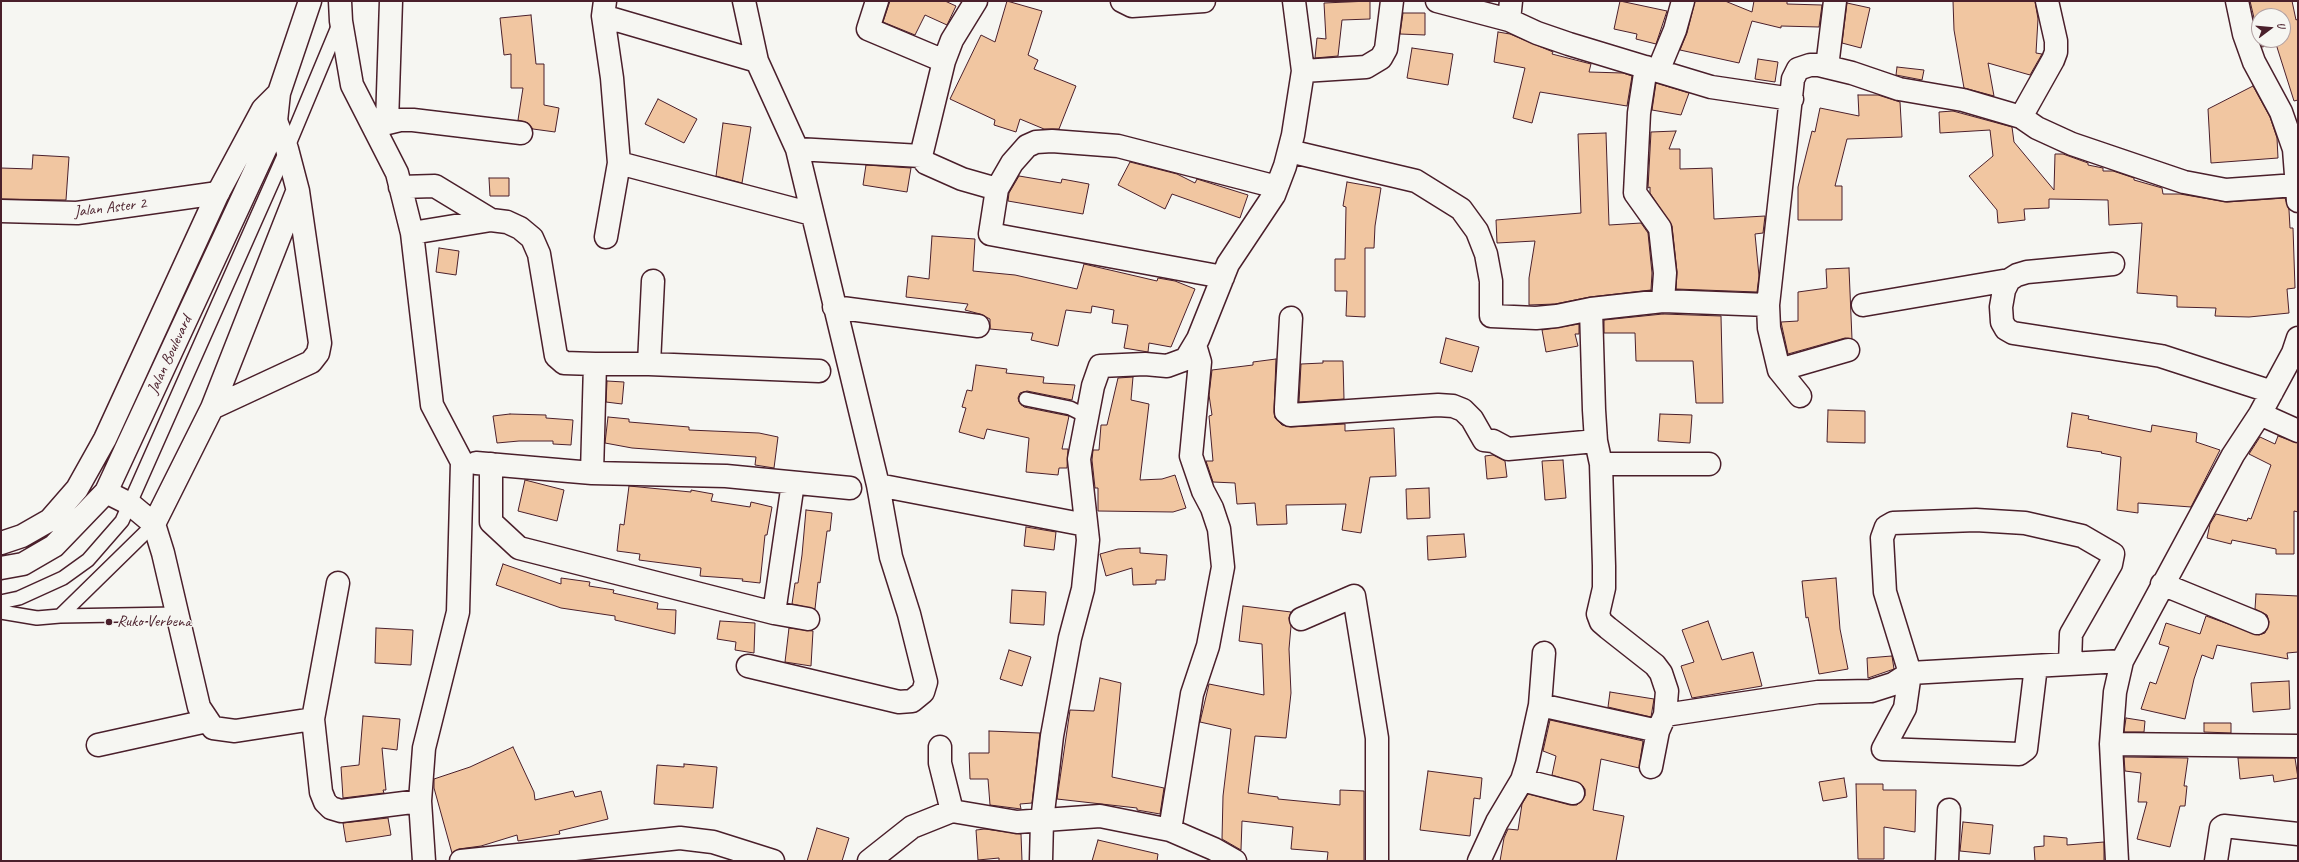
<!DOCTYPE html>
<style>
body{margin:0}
#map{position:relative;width:2299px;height:862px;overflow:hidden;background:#f6f6f2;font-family:Caveat,sans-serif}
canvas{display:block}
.frame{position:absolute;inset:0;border:2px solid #4a1f2b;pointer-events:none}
.north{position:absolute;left:2251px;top:8px;width:40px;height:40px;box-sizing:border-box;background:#f6f6f2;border:1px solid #b1a0a2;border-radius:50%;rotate:74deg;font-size:11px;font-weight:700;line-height:16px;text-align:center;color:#4a1f2b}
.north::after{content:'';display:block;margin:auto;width:14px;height:18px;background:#4a1f2b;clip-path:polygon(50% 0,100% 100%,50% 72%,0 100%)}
</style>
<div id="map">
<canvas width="2299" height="862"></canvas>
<div class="frame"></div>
<div class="north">U</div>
</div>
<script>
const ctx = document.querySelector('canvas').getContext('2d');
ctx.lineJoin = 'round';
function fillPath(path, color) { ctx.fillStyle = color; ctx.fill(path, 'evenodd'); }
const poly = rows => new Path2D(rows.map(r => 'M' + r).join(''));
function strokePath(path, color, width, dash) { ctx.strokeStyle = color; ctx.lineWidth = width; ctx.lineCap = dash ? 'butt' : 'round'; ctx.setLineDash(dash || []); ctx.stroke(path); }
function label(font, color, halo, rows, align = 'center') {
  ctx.font = font + ' Caveat,sans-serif'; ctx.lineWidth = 3; ctx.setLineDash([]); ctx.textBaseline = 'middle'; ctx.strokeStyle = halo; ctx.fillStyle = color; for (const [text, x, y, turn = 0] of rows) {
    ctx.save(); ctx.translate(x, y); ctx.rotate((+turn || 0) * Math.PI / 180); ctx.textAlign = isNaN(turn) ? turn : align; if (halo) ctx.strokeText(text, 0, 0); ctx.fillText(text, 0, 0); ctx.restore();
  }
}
const building = poly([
 [890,1,945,1,956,6,947,25,925,15,915,35,883,22,890,1],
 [1007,1,1042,11,1028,55,1038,60,1034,69,1076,86,1059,129,1044,129,1020,119,1016,132,994,125,995,120,950,99,981,35,995,42,1007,1],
 [1370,1,1370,19,1342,20,1338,56,1315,58,1317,38,1326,39,1324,3,1370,1],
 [1620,1,1667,11,1656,44,1636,39,1637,34,1614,29,1620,1],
 [1695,1,1725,1,1752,12,1754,1,1787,1,1787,4,1822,5,1819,27,1781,26,1781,28,1752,21,1739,63,1680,50,1687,33,1695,1],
 [1953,1,2035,1,2038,19,2036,53,2042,54,2030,75,1988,63,1994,96,1964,88,1954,30,1953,1],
 [2250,1,2292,1,2296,20,2298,19,2298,100,2294,101,2276,44,2262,47,2259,40,2283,40,2283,16,2259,16,2259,39,2250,1],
 [1847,3,1870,8,1861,48,1842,43,1847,3],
 [1403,13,1425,13,1425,35,1400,34,1403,13],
 [531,15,536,64,544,64,544,105,559,108,555,132,533,129,528,123,518,120,523,88,511,88,511,54,504,55,500,18,531,15],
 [1498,32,1510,34,1553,52,1552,54,1591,64,1589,72,1623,73,1632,76,1627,106,1540,92,1532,123,1513,118,1525,68,1494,62,1498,32],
 [1412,48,1453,54,1448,85,1407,78,1412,48],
 [1758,59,1778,62,1775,82,1755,79,1758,59],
 [1897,67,1924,70,1922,80,1896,75,1897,67],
 [1656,83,1689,93,1681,115,1652,110,1656,83],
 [2253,86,2270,117,2277,138,2278,158,2211,163,2208,109,2253,86],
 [1858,95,1878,95,1900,102,1902,137,1847,139,1835,186,1842,186,1842,220,1798,220,1798,187,1812,131,1815,132,1820,108,1859,116,1858,95],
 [658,99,697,119,684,143,645,124,658,99],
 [1953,111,2012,127,2014,142,2054,190,2055,154,2063,154,2088,163,2088,165,2103,168,2103,171,2113,171,2134,178,2134,180,2162,188,2163,194,2180,194,2227,202,2285,198,2289,210,2290,228,2293,228,2295,288,2287,289,2289,313,2249,317,2215,316,2216,308,2177,307,2177,296,2137,293,2142,223,2109,225,2108,200,2049,199,2049,208,2024,209,2025,220,1998,223,1997,210,1969,176,1993,156,1990,130,1940,133,1939,112,1953,111],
 [723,123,751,127,742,183,716,176,723,123],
 [1676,131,1669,149,1680,149,1680,169,1712,168,1714,219,1765,216,1763,233,1755,234,1759,276,1757,292,1676,289,1677,272,1672,226,1650,193,1650,187,1648,188,1651,132,1676,131],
 [1606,133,1609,225,1641,223,1648,233,1652,273,1651,290,1590,297,1555,304,1529,305,1529,278,1535,241,1497,243,1496,220,1581,213,1578,134,1606,133],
 [33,155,69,157,66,200,1,199,1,168,32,169,33,155],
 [1130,162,1177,174,1195,183,1197,179,1248,195,1240,218,1172,194,1165,209,1118,185,1130,162],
 [866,165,911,168,907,192,863,185,866,165],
 [1019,176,1061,183,1062,179,1089,184,1083,214,1008,201,1009,193,1019,176],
 [489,178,509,178,509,196,490,196,489,178],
 [1347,182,1381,188,1375,226,1374,248,1365,248,1365,317,1346,316,1347,291,1335,291,1335,259,1345,259,1346,207,1343,206,1347,182],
 [932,236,975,239,973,271,1015,275,1077,289,1084,264,1157,281,1158,278,1175,281,1195,289,1171,347,1149,343,1148,352,1124,348,1128,325,1112,323,1114,310,1092,306,1091,313,1066,310,1058,346,1031,340,1033,333,990,329,990,319,980,314,965,310,968,304,906,297,908,276,929,279,932,236],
 [439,248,459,251,456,275,436,272,439,248],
 [1849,268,1852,339,1845,338,1788,354,1781,322,1798,321,1798,292,1827,288,1826,269,1849,268],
 [1663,314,1721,316,1723,403,1696,403,1693,361,1636,361,1635,333,1604,333,1604,320,1663,314],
 [1579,324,1579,334,1575,334,1578,346,1546,352,1542,330,1579,324],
 [1446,338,1479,347,1472,372,1440,363,1446,338],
 [1276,359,1274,412,1275,418,1282,425,1291,427,1345,424,1345,431,1394,428,1396,476,1370,477,1361,533,1342,530,1346,504,1286,505,1287,524,1257,525,1255,503,1237,504,1235,483,1213,482,1206,461,1213,461,1209,416,1212,415,1209,395,1212,370,1253,365,1253,362,1276,359],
 [1323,361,1343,361,1344,399,1299,402,1301,364,1323,363,1323,361],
 [976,365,1007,369,1006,373,1044,377,1043,383,1075,385,1072,400,1027,391,1020,393,1018,398,1019,402,1024,407,1069,416,1062,449,1068,449,1067,468,1059,468,1058,475,1026,472,1029,438,987,429,984,439,959,432,966,408,962,407,967,390,972,391,976,365],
 [1133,377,1131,400,1149,404,1140,480,1162,479,1175,475,1186,508,1173,512,1098,511,1098,488,1095,488,1092,460,1093,450,1099,450,1101,425,1107,425,1118,378,1133,377],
 [607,381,624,382,622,404,606,402,607,381],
 [1828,410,1865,411,1865,443,1827,442,1828,410],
 [2072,413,2089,416,2088,419,2151,432,2152,425,2197,433,2196,442,2220,450,2191,507,2138,503,2138,513,2117,510,2121,457,2101,453,2102,452,2067,447,2072,413],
 [510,414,546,415,546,418,573,420,571,445,553,444,553,441,519,441,497,443,493,416,510,414],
 [1660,414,1692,415,1690,443,1658,441,1660,414],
 [608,417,629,419,629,422,689,427,689,430,759,433,778,437,774,468,755,465,756,457,632,448,605,443,608,417],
 [2278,436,2298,443,2298,512,2294,511,2294,554,2276,554,2276,549,2232,540,2231,544,2207,538,2210,524,2216,514,2247,521,2248,518,2251,519,2271,465,2249,454,2260,437,2275,444,2278,436],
 [1493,455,1505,461,1507,477,1487,479,1485,456,1493,455],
 [1563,460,1566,498,1545,500,1542,461,1563,460],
 [525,480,564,490,557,521,518,511,525,480],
 [629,486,691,492,691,490,713,494,711,501,750,507,751,502,772,507,767,535,765,535,760,583,742,581,743,579,700,576,701,568,639,560,640,554,617,551,620,524,624,525,629,486],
 [1429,488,1430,518,1407,519,1406,489,1429,488],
 [806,510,832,513,830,531,827,531,820,583,818,582,815,609,792,604,795,583,798,583,802,555,806,510],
 [1026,527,1056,532,1054,550,1024,546,1026,527],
 [1464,534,1466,557,1428,560,1427,536,1464,534],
 [1140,548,1140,553,1167,555,1165,580,1156,580,1156,584,1133,585,1132,568,1106,576,1100,554,1118,549,1140,548],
 [503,564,561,584,561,578,590,582,589,586,614,590,613,593,658,603,657,609,676,610,675,634,615,620,615,616,561,608,496,585,503,564],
 [1836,578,1840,629,1848,669,1819,674,1808,617,1806,618,1802,581,1836,578],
 [1012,590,1046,592,1044,625,1010,623,1012,590],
 [2256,594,2298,596,2298,652,2287,653,2288,659,2217,645,2213,659,2202,655,2194,679,2185,719,2141,709,2150,682,2156,684,2169,647,2159,644,2166,623,2200,634,2206,616,2259,635,2265,633,2269,622,2267,615,2255,609,2256,594],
 [1243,606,1291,612,1289,618,1291,626,1289,649,1291,693,1286,738,1255,736,1248,793,1278,797,1278,799,1340,805,1340,790,1364,791,1364,861,1327,861,1328,852,1291,849,1293,827,1242,821,1241,850,1222,839,1223,796,1231,729,1200,722,1209,684,1264,695,1262,644,1239,641,1243,606],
 [720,621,755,623,754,653,735,650,736,642,717,639,720,621],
 [1708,621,1722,660,1753,652,1762,686,1692,698,1681,666,1694,662,1682,630,1708,621],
 [376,628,413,630,411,665,375,663,376,628],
 [789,628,813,631,811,666,785,662,789,628],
 [1009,650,1031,657,1022,686,1000,679,1009,650],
 [1892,656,1894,669,1868,678,1867,658,1892,656],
 [1100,678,1121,683,1112,777,1164,788,1160,814,1137,810,1137,808,1057,799,1070,710,1094,711,1100,678],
 [2289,681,2290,709,2253,712,2251,683,2289,681],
 [1610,692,1654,699,1651,717,1608,707,1610,692],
 [363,716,400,719,397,750,382,748,386,790,383,790,384,793,343,798,341,767,359,765,363,716],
 [2126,718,2145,721,2144,732,2124,732,2126,718],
 [1550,720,1643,741,1639,768,1601,759,1593,810,1624,816,1616,861,1500,861,1504,838,1508,829,1518,830,1522,804,1528,794,1570,805,1577,805,1585,796,1585,789,1581,784,1552,775,1556,756,1543,751,1550,720],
 [2204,723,2231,723,2231,733,2204,732,2204,723],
 [989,731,1040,733,1032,803,1020,804,1021,809,990,805,988,779,970,779,969,753,989,753,989,731],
 [513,747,534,792,535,800,573,791,575,797,601,791,608,819,559,831,560,834,518,841,517,835,481,846,459,849,452,853,434,788,434,779,470,767,513,747],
 [2124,757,2188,758,2184,786,2187,786,2185,806,2180,806,2170,847,2137,839,2147,802,2138,802,2141,773,2125,771,2124,757],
 [2238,758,2295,758,2298,778,2274,782,2273,775,2240,779,2238,758],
 [684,764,717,767,713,808,654,804,657,765,684,767,684,764],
 [1428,771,1482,778,1480,799,1474,798,1470,836,1420,830,1428,771],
 [1844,778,1847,797,1823,801,1819,782,1844,778],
 [1856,784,1883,784,1883,790,1916,790,1915,832,1884,827,1884,859,1858,859,1856,784],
 [388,818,391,835,346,842,343,823,388,818],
 [1963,822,1993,825,1990,854,1960,851,1963,822],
 [817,828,849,838,842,861,807,861,817,828],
 [985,829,1021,834,1022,861,999,861,999,858,978,860,976,830,985,829],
 [2044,836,2067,838,2067,845,2104,842,2104,861,2035,861,2034,847,2044,846,2044,836],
 [1098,840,1158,854,1157,861,1092,861,1098,840]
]);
fillPath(building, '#f1c6a1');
strokePath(building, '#4a1f2b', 1);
const service = poly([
 [1026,399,1070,408,1086,416],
 [1,602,19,598,63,578,88,560,122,521,287,149,340,22],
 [1,612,37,618,60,616,176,614],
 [60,616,154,524]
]);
const minor = poly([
 [340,1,341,21,352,85,397,173,412,233,432,405,462,462,458,612,424,748,420,801,424,861],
 [605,1,603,16,612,78,619,163,606,237],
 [744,1,757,61,797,149,878,485,891,557,909,614,926,682,923,692,912,701,899,702,748,666],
 [877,1,868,29,944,61],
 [976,1,952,40,944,61,921,156,926,163,962,179,997,189,1012,163,1027,146,1036,142,1052,141,1118,146,1277,187],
 [1122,1,1132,6,1204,1],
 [1437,1,1509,20,1511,1],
 [2047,1,2056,41,2056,52,2053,60,2021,117,2037,128,2072,144,2184,182,2226,190,2296,185],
 [2237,1,2244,34,2254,62,2281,112,2294,149,2298,201],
 [603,16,757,61],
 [1509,20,1537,33,1569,44,1658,71,1675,30,1683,1],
 [1646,67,1639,113,1635,193,1660,228,1665,273,1663,301],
 [1827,67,1835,1],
 [1303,71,1366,67,1381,58,1386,49,1392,1],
 [1658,71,1711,87,1792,99],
 [387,123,391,1],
 [375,126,400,120,413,120,521,133],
 [797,149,921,156],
 [1289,151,1416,181,1461,209,1477,231,1486,254,1491,281,1491,316,1536,318,1557,316,1591,309,1663,301,1768,305],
 [619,163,812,214],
 [400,187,435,186,491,220],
 [997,189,990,234,1223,277],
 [1,211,77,213,218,193],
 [412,233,491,220,507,222,520,228,532,238,539,254,556,356,564,363,595,364,592,473,726,476,850,488],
 [2113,264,2027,272,2017,275,2009,280,2004,290,2001,307,2002,322,2006,329,2013,333,2161,356,2272,392],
 [1863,305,2009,280],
 [834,307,978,326],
 [1591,309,1594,410,1596,441,1601,464,1604,566,1604,588,1598,614,1601,622,1608,628,1655,665,1661,673,1667,691,1665,715],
 [1291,318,1286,407,1286,412,1290,415,1438,405,1453,406,1463,410,1472,419,1484,440,1493,441,1508,449,1596,441],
 [595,364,649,364,819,371],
 [649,364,653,281],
 [1779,370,1848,350],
 [1800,396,1779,370,1769,328,1768,305,1793,79,1798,69,1810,65,1819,65,1852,73,1899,89,1963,100,2021,117],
 [212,408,297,192],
 [2260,414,2298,431],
 [476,463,592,473],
 [491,464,491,522,519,548,774,613,808,619],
 [1601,464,1709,464],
 [878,485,1086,525],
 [106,492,130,504,154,524,163,553,199,707,213,728,235,731,313,719,321,792,325,802,331,808,341,811,420,801],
 [154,524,212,408,311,362,318,353,320,343,298,191,287,149,276,121,266,112],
 [2162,584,2257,623],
 [774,613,793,483],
 [1301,619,1354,596,1377,738,1377,861],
 [2036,666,2026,749,2019,754,1883,749,1905,708,1910,673,1885,592,1882,538,1886,527,1893,523,1976,520,2025,523,2082,536,2113,554,2111,564,2071,634,2070,664],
 [1540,705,1658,731],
 [313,719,338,583],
 [2111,744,2298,746],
 [98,745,207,721],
 [940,747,940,763,952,811],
 [1651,767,1658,731,1665,715,1818,692,1871,691,1893,684,1910,673,2122,661],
 [1522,780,1573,793],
 [1170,830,1192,694,1208,646,1223,567,1219,529,1212,508,1203,491,1191,456,1200,362,1195,345],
 [461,861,680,838,713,842,773,861],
 [869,861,912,827,952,811,1017,822,1100,816,1170,830,1214,849,1235,861],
 [1041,861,1042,821,1052,736,1070,638,1083,589,1088,540,1079,459,1093,386,1100,366,1145,364,1167,366,1186,359,1198,339,1228,264,1274,195,1285,166,1293,135,1303,71,1294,1],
 [1479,861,1497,822,1522,780,1527,764,1540,705,1544,653],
 [1947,861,1949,810],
 [2117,861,2111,744,2115,692,2122,661,2233,455,2260,414,2293,353,2298,338],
 [2216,861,2221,828,2224,826,2298,834]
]);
const secondary = poly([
 [1,543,22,536,50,520,77,489,105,439,218,193,263,109,279,93],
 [1,568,23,564,54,546,106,492,269,141,276,121,279,93,310,1]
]);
strokePath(service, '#4a1f2b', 16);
strokePath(minor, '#4a1f2b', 25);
strokePath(secondary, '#4a1f2b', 25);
strokePath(service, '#f6f6f2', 13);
strokePath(minor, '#f6f6f2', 22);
strokePath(secondary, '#f6f6f2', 22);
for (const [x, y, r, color] of [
 [109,622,4,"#4a1f2b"]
]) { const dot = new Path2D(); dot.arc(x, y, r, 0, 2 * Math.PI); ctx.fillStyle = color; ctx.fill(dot); strokePath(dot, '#f6f6f2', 1.5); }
label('16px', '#4a1f2b', '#f6f6f2', [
 ["Jalan Aster 2",110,208,-7],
 ["Jalan Boulevard",170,355,-65]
]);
label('16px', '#4a1f2b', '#f6f6f2', [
 ["Ruko Verbena",117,622]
], 'left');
</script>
